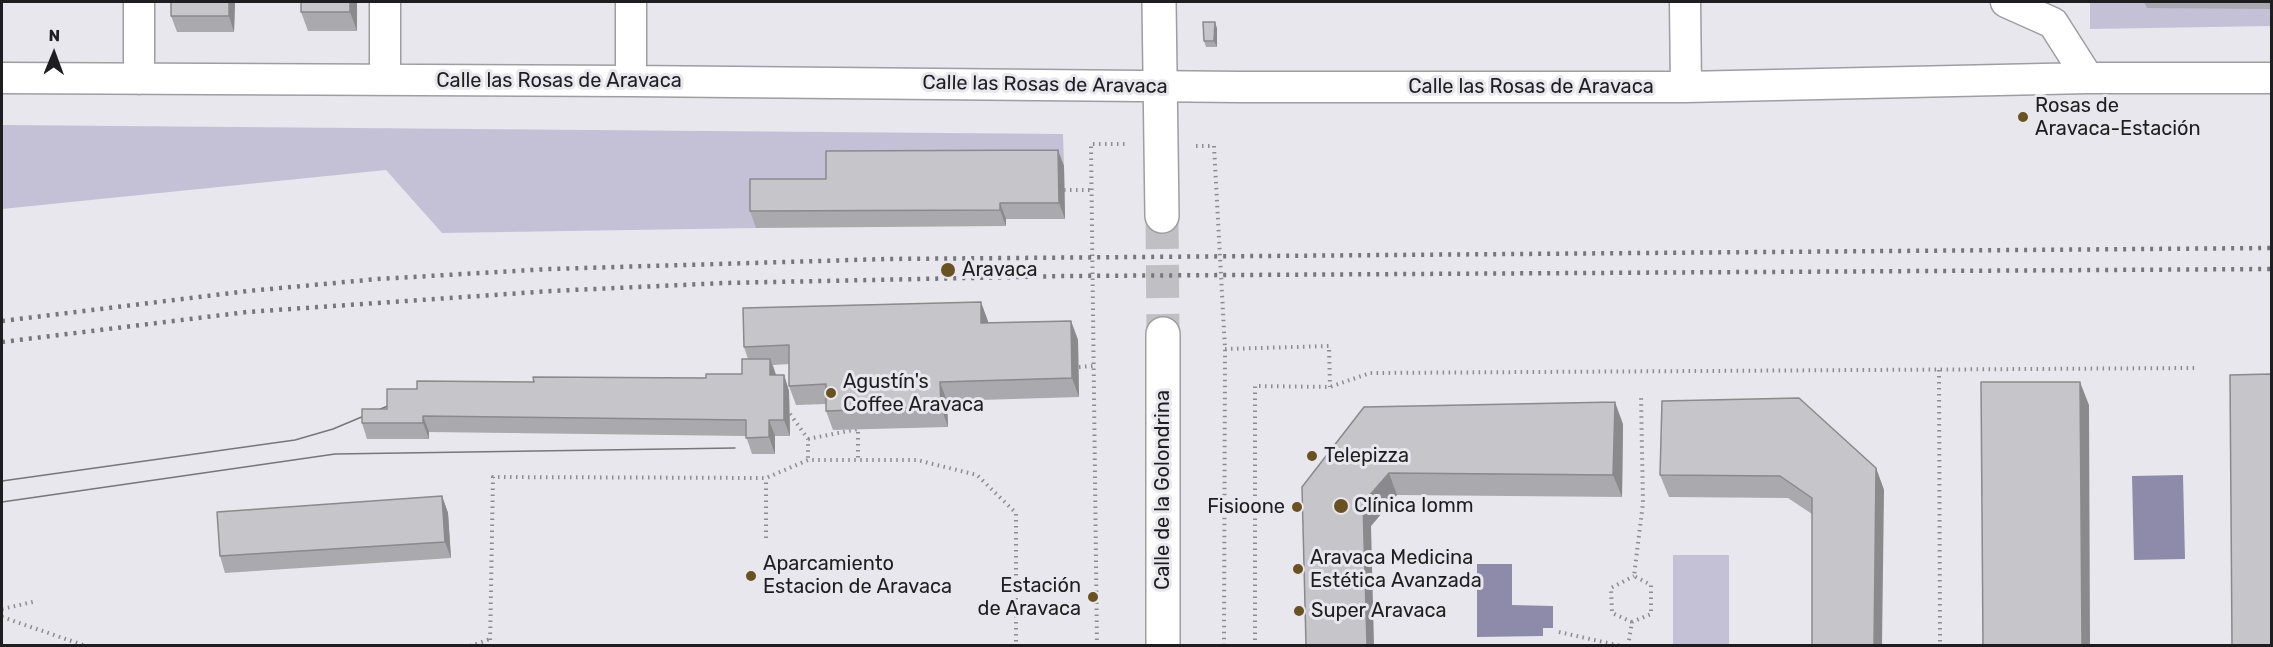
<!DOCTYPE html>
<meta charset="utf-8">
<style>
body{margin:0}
#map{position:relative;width:2273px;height:647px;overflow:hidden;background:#e8e7ed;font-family:Rubik,sans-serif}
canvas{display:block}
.frame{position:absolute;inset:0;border:3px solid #1e1d1f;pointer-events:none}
.north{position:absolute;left:24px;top:24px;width:60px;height:60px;-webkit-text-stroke:4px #e8e7ed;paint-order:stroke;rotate:1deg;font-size:16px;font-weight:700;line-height:24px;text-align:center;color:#1e1d1f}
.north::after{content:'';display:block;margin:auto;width:21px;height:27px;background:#1e1d1f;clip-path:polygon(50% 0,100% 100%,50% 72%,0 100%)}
</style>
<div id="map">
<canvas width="2273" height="647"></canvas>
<div class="frame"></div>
<div class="north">N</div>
</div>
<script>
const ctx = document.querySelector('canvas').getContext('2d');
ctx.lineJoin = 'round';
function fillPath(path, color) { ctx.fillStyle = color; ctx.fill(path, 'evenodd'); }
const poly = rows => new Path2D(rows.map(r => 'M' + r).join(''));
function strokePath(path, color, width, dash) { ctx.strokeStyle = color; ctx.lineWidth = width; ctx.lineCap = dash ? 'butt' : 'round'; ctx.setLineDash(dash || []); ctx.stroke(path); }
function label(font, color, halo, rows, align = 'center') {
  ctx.font = font + ' Rubik,sans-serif'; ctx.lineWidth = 6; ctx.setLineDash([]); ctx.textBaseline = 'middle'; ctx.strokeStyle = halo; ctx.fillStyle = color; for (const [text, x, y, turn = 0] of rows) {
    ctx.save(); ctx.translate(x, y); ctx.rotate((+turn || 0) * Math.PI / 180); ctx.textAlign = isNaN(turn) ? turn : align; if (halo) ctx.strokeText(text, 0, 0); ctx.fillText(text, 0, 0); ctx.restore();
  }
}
fillPath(poly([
 [2090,2,2271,2,2271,26,2090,29],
 [2,125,1063,134,1064,166,832,167,832,195,756,196,756,228,442,233,386,170,2,209],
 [1673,555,1729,555,1729,645,1673,645]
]), '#c4c1d7');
fillPath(poly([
 [2183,475,2185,559,2134,560,2132,476],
 [1477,564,1512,564,1512,605,1553,606,1553,628,1543,628,1543,636,1477,637]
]), '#8e8aaa');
strokePath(poly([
 [1162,216,1163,334]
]), '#c0bfc4', 33, [33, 16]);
const street = poly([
 [139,2,139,79],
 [631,2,631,81],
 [1685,2,1686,87],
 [2006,2,2053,23,2088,78],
 [2,78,631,81,1241,87,1686,87,2088,78,2272,78],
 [385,80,385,2]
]);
const secondary = poly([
 [1159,2,1162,216],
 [1163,646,1163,334]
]);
strokePath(street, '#9e9da2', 33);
strokePath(secondary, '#9e9da2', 36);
strokePath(poly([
 [1196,146,1214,146,1225,349,1224,646],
 [1064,190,1091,190],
 [1225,349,1329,346,1330,387],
 [1079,367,1093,366],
 [1939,370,1940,646],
 [790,414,808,439,808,460],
 [808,439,858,429,858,461],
 [766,538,766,478],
 [2,609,37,601],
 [2,617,86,646],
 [1632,622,1612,613,1611,588,1634,576],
 [1559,632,1621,646],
 [470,646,490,639],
 [490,646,493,477,766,478,808,460,917,460,977,475,1016,513,1016,646],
 [1097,646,1091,144,1125,144],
 [1255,646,1255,386,1330,387,1370,373,2195,368],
 [1628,646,1632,622,1651,614,1651,585,1634,576,1643,503,1641,396]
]), '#8d8c90', 4, [1.5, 4.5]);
strokePath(street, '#fff', 30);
strokePath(secondary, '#fff', 33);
strokePath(poly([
 [2,481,295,440,333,429,402,400],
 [2,502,335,454,735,448]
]), '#77767a', 1.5);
strokePath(poly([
 [2,321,248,291,378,279,549,269,886,259,2272,248],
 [2,342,247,312,551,291,724,283,1066,276,2272,269]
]), '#77767a', 4.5, [3, 6]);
fillPath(poly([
 [171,2,235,2,234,32,177,32,171,16],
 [357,2,357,31,308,31,301,12],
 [2144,2,2271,2,2271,9,2147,8],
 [1217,28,1217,47,1206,47,1204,41],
 [1064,166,1065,219,1006,219,1006,226,756,228,750,211],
 [988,321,988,323,1071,321,1078,340,1079,397,947,401,948,427,833,430,826,411,826,404,796,405,789,386,789,364,773,365,776,375,784,375,789,391,790,436,775,436,775,454,752,454,746,436,429,432,429,439,367,439,362,423,387,409,417,389,534,382,706,378,742,374,748,359,744,347],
 [1623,424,1622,497,1397,495,1371,526,1302,487],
 [1876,468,1884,490,1812,514,1788,498,1669,497,1660,475],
 [442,496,448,513,451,558,225,573,220,556]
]), '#a9a9ae');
fillPath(poly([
 [229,2,235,2,234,32,229,16],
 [350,2,357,2,357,31,350,12],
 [1215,22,1217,28,1217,47,1214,41],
 [1058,150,1064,166,1065,219,1059,203],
 [1000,203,1006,219,1006,226,1000,210],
 [981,302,988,321,988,342,981,323],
 [1071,321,1078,340,1079,397,1072,378],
 [770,359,776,375,770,375],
 [784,375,789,391,790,436,784,420],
 [940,382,947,401,948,427,941,407],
 [2080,382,2089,405,2090,645,2082,645],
 [1615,402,1623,424,1622,497,1613,475],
 [423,416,429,432,429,439,423,423],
 [769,420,775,436,775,454,769,437],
 [1876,468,1884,490,1882,645,1874,645],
 [1389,473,1397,495,1371,526,1374,645,1367,645,1363,503],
 [442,496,448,513,451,558,445,542]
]), '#8a8a8d');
const building = poly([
 [171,2,229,2,229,16,171,16,171,2],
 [301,2,350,2,350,12,301,12,301,2],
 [1203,22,1215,22,1214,41,1204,41,1203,22],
 [1058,150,1059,203,1000,203,1000,210,750,211,750,179,826,179,826,151,1058,150],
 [981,302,981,323,1071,321,1072,378,940,382,941,407,826,411,826,384,789,386,789,345,744,347,743,308,981,302],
 [742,359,770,359,770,375,784,375,784,420,769,420,769,437,746,438,746,420,423,416,423,423,362,423,362,409,387,409,387,389,417,389,417,381,534,382,533,377,706,378,706,374,742,374,742,359],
 [2271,374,2271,645,2232,645,2230,375,2271,374],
 [1981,382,2080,382,2082,645,1983,645,1981,382],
 [1799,398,1876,468,1874,645,1812,645,1812,498,1780,476,1660,475,1662,401,1799,398],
 [1615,402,1613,475,1389,473,1363,503,1367,645,1306,645,1302,487,1364,407,1615,402],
 [442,496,445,542,220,556,217,512,442,496]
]);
fillPath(building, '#c5c5ca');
strokePath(building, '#8a8a8d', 1.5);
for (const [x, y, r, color] of [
 [2023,117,6,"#6a5122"],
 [948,270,8,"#6a5122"],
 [831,393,6,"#6a5122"],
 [1312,456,6,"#6a5122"],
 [1341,506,8,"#6a5122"],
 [1297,507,6,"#6a5122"],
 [1298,569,6,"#6a5122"],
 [751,576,6,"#6a5122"],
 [1093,597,6,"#6a5122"],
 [1299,611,6,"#6a5122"]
]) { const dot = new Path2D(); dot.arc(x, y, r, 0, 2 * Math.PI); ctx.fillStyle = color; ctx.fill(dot); strokePath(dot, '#e8e7ed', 2); }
label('20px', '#1e1d1f', '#e8e7ed', [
 ["Calle las Rosas de Aravaca",559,81],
 ["Calle las Rosas de Aravaca",1045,85,1],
 ["Calle las Rosas de Aravaca",1531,87],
 ["Calle de la Golondrina",1163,490,-90]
]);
label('20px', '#1e1d1f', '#e8e7ed', [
 ["Rosas de",2035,106],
 ["Aravaca-Estación",2035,129],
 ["Aravaca",962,270],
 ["Agustín's",843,382],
 ["Coffee Aravaca",843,405],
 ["Telepizza",1324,456],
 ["Clínica Iomm",1354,506],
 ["Fisioone",1285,507,"right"],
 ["Aravaca Medicina",1310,558],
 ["Estética Avanzada",1310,581],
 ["Aparcamiento",763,564],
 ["Estacion de Aravaca",763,587],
 ["Estación",1081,586,"right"],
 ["de Aravaca",1081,609,"right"],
 ["Super Aravaca",1311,611]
], 'left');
</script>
